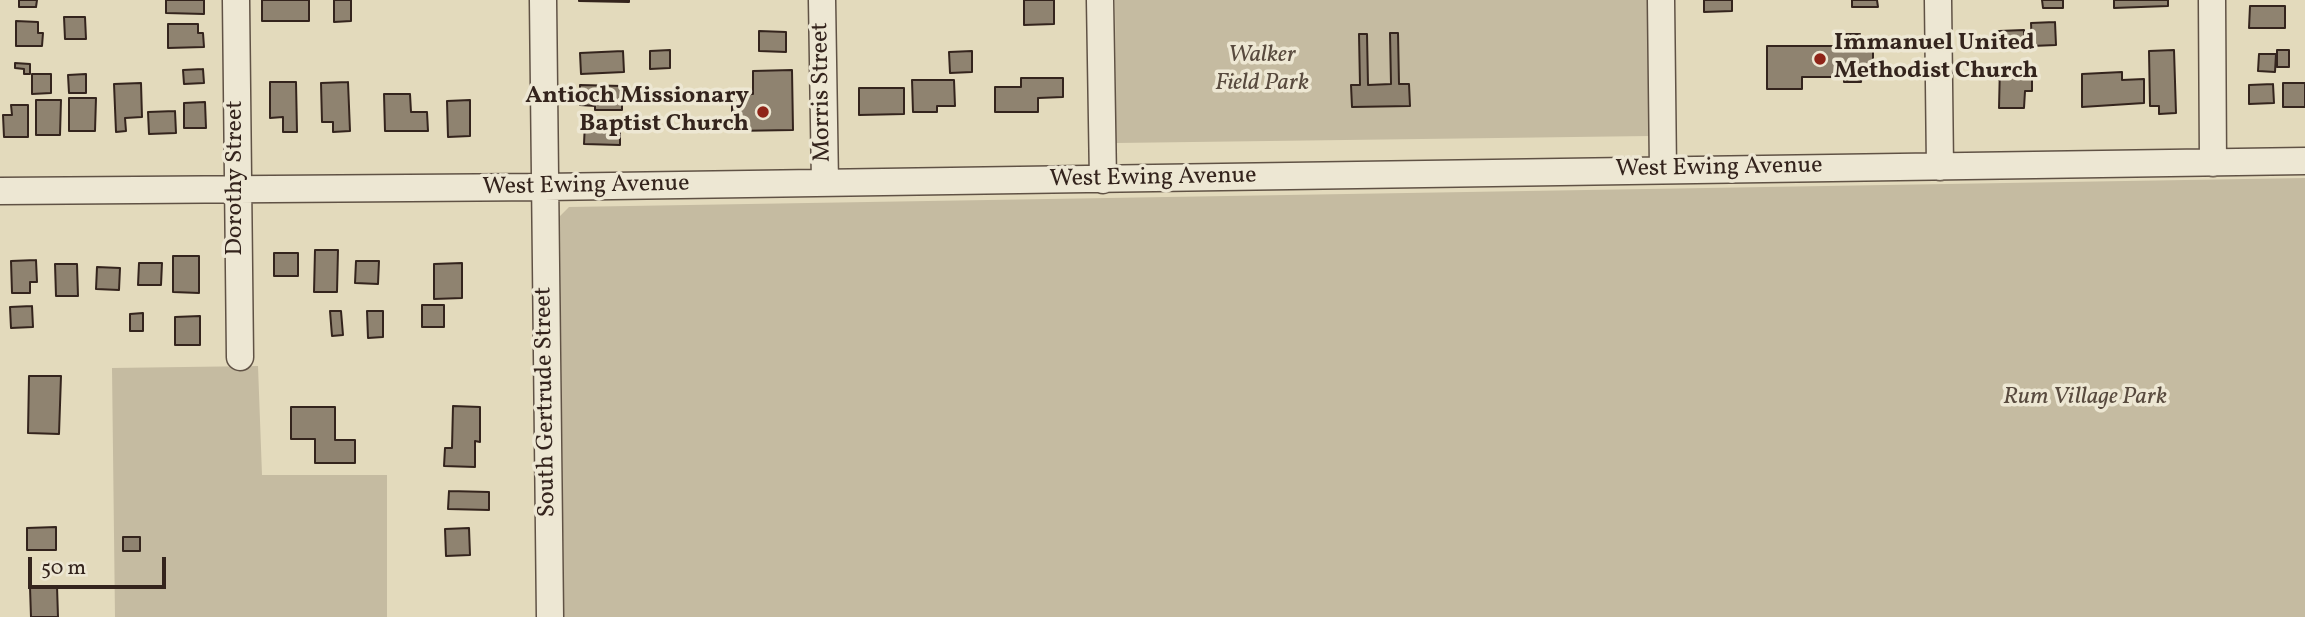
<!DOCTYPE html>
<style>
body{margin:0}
#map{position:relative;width:2305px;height:617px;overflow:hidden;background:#e3dabc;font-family:Vollkorn,serif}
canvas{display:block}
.scale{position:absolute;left:28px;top:557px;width:138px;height:32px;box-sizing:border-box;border:4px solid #34241d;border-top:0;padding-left:9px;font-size:21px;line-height:24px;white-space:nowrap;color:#34241d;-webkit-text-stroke:5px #ede7d3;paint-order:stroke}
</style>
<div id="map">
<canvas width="2305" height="617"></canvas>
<div class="scale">50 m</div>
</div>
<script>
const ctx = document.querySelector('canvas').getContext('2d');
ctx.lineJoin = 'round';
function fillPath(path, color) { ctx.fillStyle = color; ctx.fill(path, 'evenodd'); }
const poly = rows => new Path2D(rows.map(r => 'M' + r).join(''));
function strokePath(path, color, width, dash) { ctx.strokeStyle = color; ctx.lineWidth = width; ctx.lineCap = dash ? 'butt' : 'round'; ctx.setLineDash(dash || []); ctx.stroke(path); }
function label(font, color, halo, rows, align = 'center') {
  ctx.font = font + ' Vollkorn,serif'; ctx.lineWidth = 7; ctx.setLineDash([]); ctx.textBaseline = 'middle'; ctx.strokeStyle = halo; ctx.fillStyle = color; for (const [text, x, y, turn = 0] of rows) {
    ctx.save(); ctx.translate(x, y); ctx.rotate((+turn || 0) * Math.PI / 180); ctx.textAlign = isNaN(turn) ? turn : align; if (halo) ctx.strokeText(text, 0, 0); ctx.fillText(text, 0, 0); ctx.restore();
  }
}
fillPath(poly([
 [1115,0,1649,0,1650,136,1116,143],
 [2305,178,2305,617,564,617,560,216,569,207],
 [258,366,262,475,387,475,387,617,115,617,112,368]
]), '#c5bba1');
const building = poly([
 [19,0,37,0,36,7,19,7,19,0],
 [166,0,204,0,204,14,166,13,166,0],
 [262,0,309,0,309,21,262,21,262,0],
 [334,0,351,0,351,21,334,22,334,0],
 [579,0,629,0,629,2,579,1,579,0],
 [1024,0,1054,0,1054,24,1024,25,1024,0],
 [1704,0,1732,0,1732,11,1704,12,1704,0],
 [1852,0,1877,0,1878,7,1852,7,1852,0],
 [2042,0,2063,0,2063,8,2043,8,2042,0],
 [2114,0,2168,0,2168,6,2114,8,2114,0],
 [2250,6,2285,6,2285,28,2249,28,2250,6],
 [64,17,85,17,86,39,65,39,64,17],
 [16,21,38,22,38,33,43,33,42,46,16,46,16,21],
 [2055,22,2056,45,2032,46,2031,23,2055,22],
 [168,24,198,24,198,33,203,33,204,47,168,48,168,24],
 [2024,30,2024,49,2000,50,1999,31,2024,30],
 [759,31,786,32,786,52,759,51,759,31],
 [1390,33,1398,33,1399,84,1409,84,1410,106,1352,107,1351,85,1360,85,1359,34,1367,34,1368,85,1391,84,1390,33],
 [1844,34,1860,34,1860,46,1873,46,1873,71,1862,71,1861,82,1844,82,1844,77,1802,77,1802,89,1767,89,1767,46,1844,46,1844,34],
 [670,50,670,68,650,69,650,51,670,50],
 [2174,50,2176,113,2159,114,2159,106,2150,106,2149,51,2174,50],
 [2277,50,2289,50,2289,67,2277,67,2277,50],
 [623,51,624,72,581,74,580,53,623,51],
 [972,51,972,72,950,73,949,52,972,51],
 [2259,54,2276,54,2275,72,2258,71,2259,54],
 [15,63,30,64,30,74,24,74,24,69,15,68,15,63],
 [2000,65,2023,66,2023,73,2032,73,2032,91,2025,91,2024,108,1999,108,2000,65],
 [203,69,204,83,184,84,183,70,203,69],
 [792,70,793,130,732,131,732,95,753,94,753,71,792,70],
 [2122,72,2122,80,2144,79,2144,103,2082,107,2082,74,2122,72],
 [32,74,51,74,51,93,32,94,32,74],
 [86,74,86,93,69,93,68,75,86,74],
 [1021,78,1063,78,1063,97,1038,98,1038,112,995,112,995,87,1021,87,1021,78],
 [912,80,954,80,955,106,937,106,937,112,913,112,912,80],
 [270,82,296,82,297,132,283,132,283,117,270,118,270,82],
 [348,82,350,131,333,132,333,122,322,122,321,83,348,82],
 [141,83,142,117,125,118,126,131,116,132,114,84,141,83],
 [2283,83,2305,83,2305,107,2283,107,2283,83],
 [2273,84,2274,103,2249,104,2249,85,2273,84],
 [580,85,622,86,622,110,595,110,595,106,580,105,580,85],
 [859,88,904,88,904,114,859,115,859,88],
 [384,94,410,94,411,112,427,112,428,131,385,131,384,94],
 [69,98,96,98,95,131,69,131,69,98],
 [36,100,61,100,60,135,36,135,36,100],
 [470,100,470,136,448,137,447,101,470,100],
 [205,102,206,128,184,128,184,103,205,102],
 [11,105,28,105,28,137,4,137,3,115,12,115,11,105],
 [175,111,176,133,149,134,148,112,175,111],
 [585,122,620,123,620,145,584,144,585,122],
 [315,250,338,250,337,292,314,292,315,250],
 [274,253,298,253,298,276,274,276,274,253],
 [173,256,199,256,199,293,173,292,173,256],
 [36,260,37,282,30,282,30,293,12,293,11,261,36,260],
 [356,261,379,261,378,284,355,283,356,261],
 [139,263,162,263,161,285,138,285,139,263],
 [462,263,462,298,434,299,434,264,462,263],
 [55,264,77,264,78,296,56,296,55,264],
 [97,267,120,268,119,290,96,289,97,267],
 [422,305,444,305,444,327,422,327,422,305],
 [32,306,33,327,11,328,10,307,32,306],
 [330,311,341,311,343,335,332,336,330,311],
 [367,311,383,311,383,337,368,338,367,311],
 [143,313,143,331,130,331,130,314,143,313],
 [200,316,200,345,175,345,175,317,200,316],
 [29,376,61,376,59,434,28,433,29,376],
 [453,406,480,407,480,442,475,441,475,467,444,466,445,448,452,448,453,406],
 [291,407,335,407,335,440,355,440,355,463,315,463,315,439,291,439,291,407],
 [449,491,489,492,489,510,448,509,449,491],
 [56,527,56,550,27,550,27,528,56,527],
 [469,528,470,555,446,556,445,529,469,528],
 [123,537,140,537,140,551,123,551,123,537],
 [57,586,58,617,31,617,30,587,57,586]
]);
fillPath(building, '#8f8370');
strokePath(building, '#34241d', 2);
const minor = poly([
 [236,0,240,357],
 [543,0,550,617],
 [822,0,825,183],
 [1100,0,1103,180],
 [1661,0,1663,170],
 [1938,0,1940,167],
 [2212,0,2213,163],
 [0,191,545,187,2305,161]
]);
strokePath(minor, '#605245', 29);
strokePath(minor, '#ede7d3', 26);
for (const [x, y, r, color] of [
 [1820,59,7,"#8f2418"],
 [763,112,7,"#8f2418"]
]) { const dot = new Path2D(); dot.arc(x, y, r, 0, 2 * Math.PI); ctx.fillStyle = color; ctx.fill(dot); strokePath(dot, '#ede7d3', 2.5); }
label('bold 24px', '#34241d', '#ede7d3', [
 ["Immanuel United",1834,45],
 ["Methodist Church",1834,73],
 ["Antioch Missionary",749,98,"right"],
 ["Baptist Church",749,126,"right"]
], 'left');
label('italic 24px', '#584a3e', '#ede7d3', [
 ["Walker",1262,57],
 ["Field Park",1262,85],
 ["Rum Village Park",2085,399]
]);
label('24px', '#34241d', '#ede7d3', [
 ["Morris Street",823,92,-91],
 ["West Ewing Avenue",1719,169,-1],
 ["Dorothy Street",237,178,-90],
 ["West Ewing Avenue",1153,179,-1],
 ["West Ewing Avenue",586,187,-1],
 ["South Gertrude Street",547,402,-91]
]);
</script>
